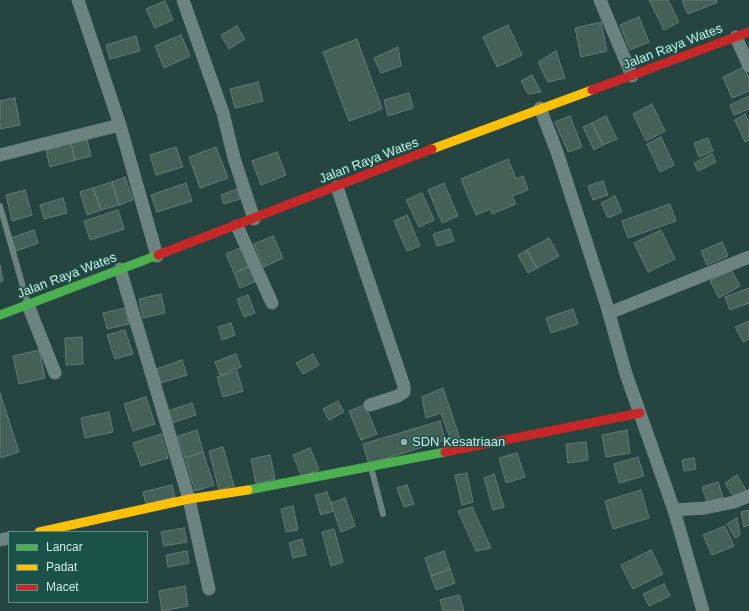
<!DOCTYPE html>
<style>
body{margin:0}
#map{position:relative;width:749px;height:611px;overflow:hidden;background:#274540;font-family:Arial,sans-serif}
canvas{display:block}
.legend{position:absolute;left:8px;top:531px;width:140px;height:72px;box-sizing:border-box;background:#1a5248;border:1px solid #638f87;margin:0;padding:5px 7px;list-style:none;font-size:12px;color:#d0ebe5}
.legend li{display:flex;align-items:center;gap:8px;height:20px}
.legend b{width:20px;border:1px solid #638f87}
</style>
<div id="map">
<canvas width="749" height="611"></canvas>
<ul class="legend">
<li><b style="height:5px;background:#4caf50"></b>Lancar</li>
<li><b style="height:5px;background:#ffc107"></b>Padat</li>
<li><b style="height:5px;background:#c62828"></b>Macet</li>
</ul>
</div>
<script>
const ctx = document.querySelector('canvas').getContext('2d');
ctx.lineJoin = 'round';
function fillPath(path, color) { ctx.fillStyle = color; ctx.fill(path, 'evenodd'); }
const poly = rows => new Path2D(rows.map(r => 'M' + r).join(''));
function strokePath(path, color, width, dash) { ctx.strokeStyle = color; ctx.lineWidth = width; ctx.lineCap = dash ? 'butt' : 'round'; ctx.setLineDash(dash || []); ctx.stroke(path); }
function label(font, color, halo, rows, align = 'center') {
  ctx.font = font + ' Arial,sans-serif'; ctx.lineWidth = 3; ctx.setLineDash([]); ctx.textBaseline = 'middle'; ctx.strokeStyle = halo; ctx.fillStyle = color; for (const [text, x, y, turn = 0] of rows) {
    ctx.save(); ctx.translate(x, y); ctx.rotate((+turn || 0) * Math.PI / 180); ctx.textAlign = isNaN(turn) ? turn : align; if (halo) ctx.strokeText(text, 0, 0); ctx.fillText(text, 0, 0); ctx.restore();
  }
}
const building = poly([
 [649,0,668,0,679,22,664,30,649,0],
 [683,0,716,0,718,2,688,14,682,1,683,0],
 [165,1,173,20,155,28,146,9,165,1],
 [639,17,649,42,630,50,620,25,639,17],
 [601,22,607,51,581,57,575,28,601,22],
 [508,25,522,55,497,67,483,37,508,25],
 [237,26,245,39,229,49,221,35,237,26],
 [181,35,190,56,164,68,155,46,181,35],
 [136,36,140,51,110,59,106,45,136,36],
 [357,39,382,109,349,121,323,52,357,39],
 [398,47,401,66,381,73,374,58,398,47],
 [556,51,565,78,548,82,538,62,556,51],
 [744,67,749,78,749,91,732,98,723,77,744,67],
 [532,75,541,92,528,94,521,81,532,75],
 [258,82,263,101,235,108,230,89,258,82],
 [409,93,413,108,388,116,384,100,409,93],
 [749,96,749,109,734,115,730,105,749,96],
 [15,98,20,125,0,129,0,101,15,98],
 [652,104,665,131,646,141,633,114,652,104],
 [745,114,749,122,749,140,745,142,735,120,745,114],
 [570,116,582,147,568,152,555,122,570,116],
 [606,116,617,139,603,145,592,123,606,116],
 [592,123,603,145,594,150,583,127,592,123],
 [661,137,674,165,660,172,647,144,661,137],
 [708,138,713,151,699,157,694,143,708,138],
 [87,139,91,156,75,160,71,143,87,139],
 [71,143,75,160,50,167,46,150,71,143],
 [176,147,183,167,156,175,150,155,176,147],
 [216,147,228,178,200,188,189,157,216,147],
 [277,152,286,175,261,185,252,161,277,152],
 [712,154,716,162,698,171,694,163,712,154],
 [508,159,516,179,523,176,528,190,512,196,516,204,492,214,490,209,476,215,461,179,508,159],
 [125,177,133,200,119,205,112,182,125,177],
 [603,181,608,195,593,200,588,186,603,181],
 [112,182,119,205,101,210,93,188,112,182],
 [186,183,192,201,157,212,151,195,186,183],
 [444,183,458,216,442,223,428,190,444,183],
 [93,188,101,210,87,215,80,192,93,188],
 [237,189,240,199,224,204,221,195,237,189],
 [25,190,32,215,12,221,6,195,25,190],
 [422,193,434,220,419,227,406,200,422,193],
 [615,196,622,212,608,218,601,203,615,196],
 [63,198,67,213,44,219,40,205,63,198],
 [670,204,676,221,628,238,622,221,670,204],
 [118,210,124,229,90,240,84,221,118,210],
 [407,215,420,246,407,251,394,221,407,215],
 [450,229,454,241,437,246,433,234,450,229],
 [34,230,38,243,16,251,11,238,34,230],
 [661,230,675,259,648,272,634,243,661,230],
 [273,236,283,258,264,267,254,244,273,236],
 [549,238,559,256,537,268,527,250,549,238],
 [722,242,728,256,707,265,701,251,722,242],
 [244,246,252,265,234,273,226,254,244,246],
 [527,250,537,268,528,273,518,255,527,250],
 [0,265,3,281,0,282,0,265],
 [252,265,259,280,240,288,234,273,252,265],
 [731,269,740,286,719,298,710,281,731,269],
 [749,288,749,303,730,310,725,297,749,288],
 [161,294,165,313,143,318,139,299,161,294],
 [248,295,255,313,244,317,237,299,248,295],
 [126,308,129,324,107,329,103,313,126,308],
 [573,309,578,324,551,333,546,318,573,309],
 [749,321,749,339,743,342,735,327,749,321],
 [231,323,235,335,222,340,218,327,231,323],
 [125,330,133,354,115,359,107,335,125,330],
 [82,337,83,364,66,365,65,338,82,337],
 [39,350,45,378,19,384,13,356,39,350],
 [236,354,241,367,220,375,215,362,236,354],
 [313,354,319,365,303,374,296,363,313,354],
 [182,360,187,375,161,383,156,369,182,360],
 [237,371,243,391,223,397,217,377,237,371],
 [443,388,460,439,451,441,441,413,426,418,422,397,443,388],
 [0,393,19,452,0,458,0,393],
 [146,397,155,424,133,431,124,404,146,397],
 [338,401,344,412,329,420,323,409,338,401],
 [192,403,196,415,172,423,168,411,192,403],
 [365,405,377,434,361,440,349,411,365,405],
 [109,412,113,432,85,438,81,418,109,412],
 [440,421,445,440,369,464,363,444,440,421],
 [197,430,203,452,185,458,178,436,197,430],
 [627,430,630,453,606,457,602,435,627,430],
 [161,434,168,458,141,466,133,443,161,434],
 [586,442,588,460,568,463,566,444,586,442],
 [223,447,234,486,219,490,209,451,223,447],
 [310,448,319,470,302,477,293,455,310,448],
 [203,452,214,485,195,491,185,458,203,452],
 [517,453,525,477,506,483,499,458,517,453],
 [270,455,275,479,256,483,251,459,270,455],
 [638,457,644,476,619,483,614,464,638,457],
 [694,458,696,469,684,471,682,460,694,458],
 [467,473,473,502,462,505,455,475,467,473],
 [494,474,504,507,493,510,484,478,494,474],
 [737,475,746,490,734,498,725,483,737,475],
 [718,482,723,497,707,502,702,487,718,482],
 [172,485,175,497,146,504,143,492,172,485],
 [407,485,414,504,404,507,397,488,407,485],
 [641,490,649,518,613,529,605,501,641,490],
 [327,492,334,511,321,515,315,495,327,492],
 [345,498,355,526,341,532,331,503,345,498],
 [293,506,298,530,286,532,281,509,293,506],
 [472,507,491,548,476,551,458,511,472,507],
 [749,510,749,525,744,527,741,512,749,510],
 [737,518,740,535,735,538,727,524,737,518],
 [725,526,734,546,712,555,703,535,725,526],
 [184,528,187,542,164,546,161,532,184,528],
 [334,529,343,562,331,566,322,532,334,529],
 [302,539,306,555,293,558,289,543,302,539],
 [651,550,663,574,633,589,621,565,651,550],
 [187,551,189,563,168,567,166,555,187,551],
 [444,551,450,569,431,576,425,558,444,551],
 [450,569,455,583,436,590,431,576,450,569],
 [664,584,670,596,649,606,643,594,664,584],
 [185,586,188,606,162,611,159,591,185,586],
 [459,595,464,611,443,611,440,600,459,595]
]);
fillPath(building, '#456057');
strokePath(building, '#657a74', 1);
strokePath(poly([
 [0,206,27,301],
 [371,467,383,514]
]), '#6c837f', 6);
strokePath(poly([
 [78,0,120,125,157,256],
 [183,0,223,113,234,158,254,219],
 [600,0,632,76],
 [736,37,749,66],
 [540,108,557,152,606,303,626,374,674,510,705,508,734,502,749,496],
 [0,155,120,125],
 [337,187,404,386,404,392,398,396,370,405],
 [237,226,272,303],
 [120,269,189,499,209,589],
 [28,305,55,373],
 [609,313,749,257],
 [674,510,703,611],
 [0,540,9,538]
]), '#6c837f', 13);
strokePath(poly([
 [0,315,158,255],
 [248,490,445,452]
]), '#4caf50', 9);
strokePath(poly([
 [432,149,592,90],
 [39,532,189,499,248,490]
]), '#ffc107', 9);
strokePath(poly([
 [592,90,749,32],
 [158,255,432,149],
 [445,452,640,413]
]), '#c62828', 9);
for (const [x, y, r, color] of [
 [404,442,4,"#95b1ab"]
]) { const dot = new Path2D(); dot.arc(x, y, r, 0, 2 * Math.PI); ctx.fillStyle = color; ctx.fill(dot); strokePath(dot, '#1a5248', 1.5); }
label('13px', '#d0ebe5', '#1a5248', [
 ["Jalan Raya Wates",673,47,-21],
 ["Jalan Raya Wates",369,161,-21],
 ["Jalan Raya Wates",67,276,-21]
]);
label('13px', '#d0ebe5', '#1a5248', [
 ["SDN Kesatriaan",412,442]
], 'left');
</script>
